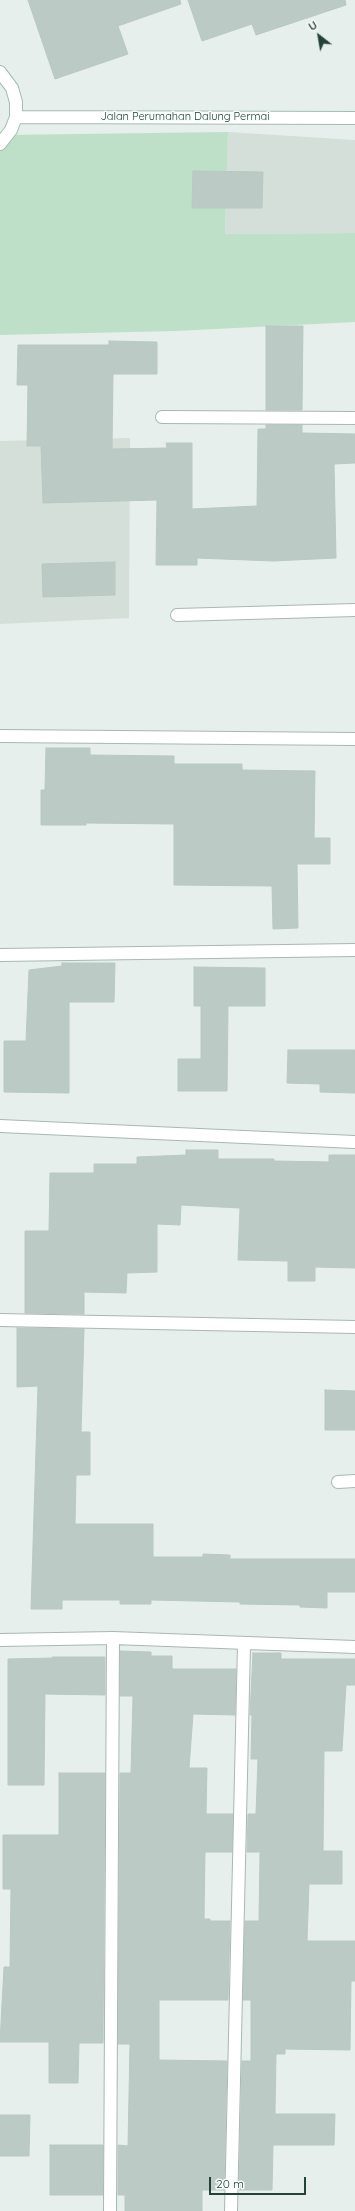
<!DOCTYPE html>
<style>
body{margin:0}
#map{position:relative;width:355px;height:2211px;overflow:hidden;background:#e6efeb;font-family:Quicksand,sans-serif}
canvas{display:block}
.north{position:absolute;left:299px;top:16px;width:40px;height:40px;-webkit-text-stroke:3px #f7fbf9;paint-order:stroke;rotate:329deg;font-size:11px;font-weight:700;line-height:16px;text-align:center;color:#24423a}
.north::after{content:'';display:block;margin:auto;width:14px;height:18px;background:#24423a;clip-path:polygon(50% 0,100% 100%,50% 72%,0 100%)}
.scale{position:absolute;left:209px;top:2177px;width:97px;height:18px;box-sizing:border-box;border:2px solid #24423a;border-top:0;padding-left:5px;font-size:12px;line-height:14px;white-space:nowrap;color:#24423a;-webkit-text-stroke:3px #f7fbf9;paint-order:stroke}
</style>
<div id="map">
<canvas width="355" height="2211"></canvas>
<div class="north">U</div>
<div class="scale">20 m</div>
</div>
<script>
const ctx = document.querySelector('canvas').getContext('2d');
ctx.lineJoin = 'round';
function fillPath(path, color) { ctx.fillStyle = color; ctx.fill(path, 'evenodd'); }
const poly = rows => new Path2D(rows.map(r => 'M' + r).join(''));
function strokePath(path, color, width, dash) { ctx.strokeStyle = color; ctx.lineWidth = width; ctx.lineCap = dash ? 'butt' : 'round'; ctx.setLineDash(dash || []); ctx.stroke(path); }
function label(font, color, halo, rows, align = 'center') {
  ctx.font = font + ' Quicksand,sans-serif'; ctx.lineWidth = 3; ctx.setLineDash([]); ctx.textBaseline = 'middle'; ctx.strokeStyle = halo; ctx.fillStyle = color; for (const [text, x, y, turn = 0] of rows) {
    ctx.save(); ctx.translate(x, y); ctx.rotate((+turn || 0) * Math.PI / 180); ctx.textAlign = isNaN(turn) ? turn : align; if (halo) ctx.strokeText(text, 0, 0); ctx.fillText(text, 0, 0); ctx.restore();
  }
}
fillPath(poly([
 [228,132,355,140,355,233,225,234],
 [130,438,129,618,0,624,0,441]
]), '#d4dfda');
fillPath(poly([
 [228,132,225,234,355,233,355,322,176,331,0,335,0,135]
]), '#bfe0c8');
const building = poly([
 [28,0,180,0,181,4,118,26,128,54,55,79,28,0],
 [188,0,345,0,346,5,256,35,252,24,202,41,188,0],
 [193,171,263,172,262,208,192,208,193,171],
 [266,326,303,326,302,410,266,410,266,326],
 [109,341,157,342,157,374,113,374,112,449,167,448,166,443,192,443,192,509,257,506,258,429,266,429,266,425,302,425,302,433,355,434,355,463,334,464,336,558,273,561,197,558,197,565,156,565,157,500,43,503,41,446,27,446,28,385,17,385,18,345,109,345,109,341],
 [115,562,115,595,43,597,42,564,115,562],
 [46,748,90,748,90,755,174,756,174,764,242,764,242,770,315,771,314,838,330,838,330,864,297,864,298,928,273,929,272,886,174,885,174,824,86,823,86,825,41,825,41,790,45,790,46,748],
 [62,963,115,963,114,1002,69,1002,69,1093,4,1092,4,1041,26,1041,29,970,62,966,62,963],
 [194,967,265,968,265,1006,228,1006,227,1091,178,1091,178,1059,201,1059,201,1006,194,1006,194,967],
 [288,1050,355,1050,355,1093,320,1092,320,1084,287,1083,288,1050],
 [186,1150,218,1150,218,1159,274,1159,274,1161,329,1162,329,1155,355,1155,355,1268,315,1267,315,1281,288,1281,288,1261,238,1260,240,1208,181,1205,180,1225,157,1224,157,1272,127,1273,126,1293,84,1292,84,1314,25,1313,25,1231,49,1231,50,1173,94,1173,94,1164,137,1164,137,1157,186,1155,186,1150],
 [17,1328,84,1329,81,1432,90,1432,90,1475,76,1475,75,1524,153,1524,153,1557,203,1557,203,1554,230,1555,230,1559,355,1559,355,1592,327,1592,327,1608,300,1607,300,1605,240,1604,240,1602,151,1600,151,1604,120,1604,120,1600,62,1600,62,1609,31,1609,38,1386,17,1387,17,1328],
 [325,1390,355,1391,355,1430,325,1430,325,1390],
 [120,1651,151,1652,151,1656,172,1656,172,1669,236,1669,235,1715,193,1714,189,1768,207,1768,206,1814,233,1814,232,1852,205,1852,204,1919,210,1919,210,1921,230,1921,228,2000,159,2000,159,2060,227,2061,224,2190,202,2190,202,2211,125,2211,125,2195,118,2195,118,2145,128,2146,130,2044,118,2044,120,1773,131,1773,133,1696,120,1696,120,1651],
 [253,1653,281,1653,281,1659,355,1659,355,1685,346,1685,342,1751,324,1751,323,1851,342,1851,342,1884,309,1884,307,1941,355,1941,355,1981,351,1981,350,2050,285,2049,285,2054,276,2054,275,2114,335,2114,334,2145,273,2145,272,2190,239,2190,242,2061,251,2061,251,2000,243,2000,245,1921,259,1921,260,1852,247,1852,248,1814,256,1814,258,1759,251,1759,252,1715,250,1715,253,1653],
 [53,1657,105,1657,105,1695,45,1694,44,1785,8,1785,8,1659,53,1658,53,1657],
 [59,1773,105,1773,103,2043,79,2043,78,2083,49,2083,49,2042,0,2042,4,1967,10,1967,11,1889,3,1889,3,1835,59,1835,59,1773],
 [0,2115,30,2115,29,2156,0,2156,0,2115],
 [50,2145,103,2145,103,2195,50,2195,50,2145]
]);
fillPath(building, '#bbcac4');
strokePath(building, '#b8c9c2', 1);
const street = poly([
 [162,417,355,418],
 [177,615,355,610],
 [0,736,355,739],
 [0,955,355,950],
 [0,1126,355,1142],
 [0,1320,355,1327],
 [338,1482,355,1481],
 [0,1640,113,1638,355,1647],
 [110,2211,113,1638],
 [231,2211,244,1644]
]);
const secondary = poly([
 [0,72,12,88,16,102,16,117,11,130,0,144],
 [16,117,355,118]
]);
strokePath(street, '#a8b8b2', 14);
strokePath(secondary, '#a4bbb3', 14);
strokePath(street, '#fff', 12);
strokePath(secondary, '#fff', 12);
label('11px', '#24423a', '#f7fbf9', [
 ["Jalan Perumahan Dalung Permai",185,117]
]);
</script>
